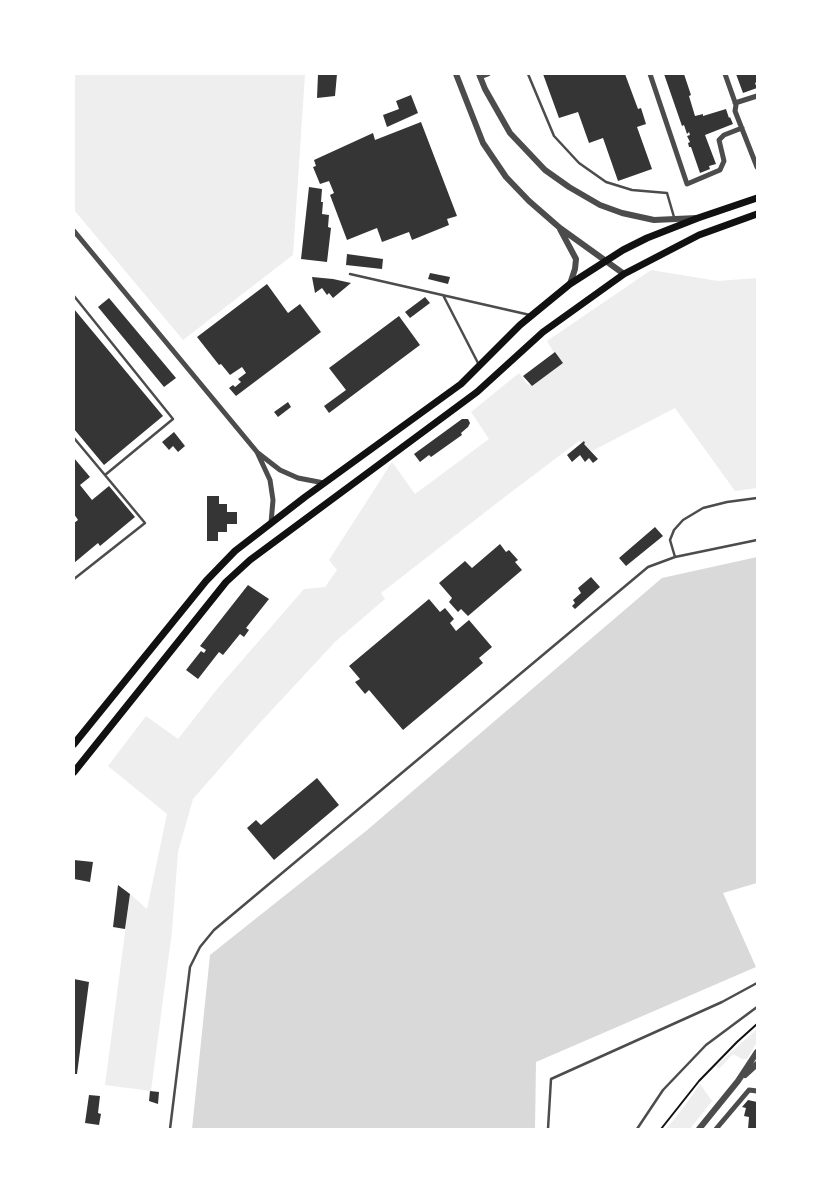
<!DOCTYPE html>
<style>
body{margin:0}
#map{position:relative;width:831px;height:1203px;overflow:hidden;background:#fff;font-family:Ubuntu,sans-serif}
canvas{display:block}
.frame{position:absolute;inset:0;border:75px solid #fff;pointer-events:none}
</style>
<div id="map">
<canvas width="831" height="1203"></canvas>
<div class="frame"></div>
</div>
<script>
const ctx = document.querySelector('canvas').getContext('2d');
ctx.lineJoin = 'round';
function fillPath(path, color) { ctx.fillStyle = color; ctx.fill(path, 'evenodd'); }
const poly = rows => new Path2D(rows.map(r => 'M' + r).join(''));
function strokePath(path, color, width, dash) { ctx.strokeStyle = color; ctx.lineWidth = width; ctx.lineCap = dash ? 'butt' : 'round'; ctx.setLineDash(dash || []); ctx.stroke(path); }
fillPath(poly([
 [74,74,305,74,293,255,183,340,74,210],
 [651,270,718,281,757,278,757,488,735,491,675,408,592,451,579,441,506,496,381,593,385,599,335,642,256,727,193,799,178,852,172,931,151,1091,105,1085,130,894,147,909,167,814,108,766,146,716,178,739,218,688,304,589,325,587,337,570,329,560,392,462,415,494,489,439,471,412,519,373,528,385,560,363,547,341],
 [757,1029,757,1042,747,1059,742,1059,733,1054,719,1069,716,1066],
 [700,1084,712,1101,690,1129,666,1129,681,1111]
]), '#eee');
fillPath(poly([
 [757,557,757,883,723,893,756,967,536,1062,535,1129,192,1129,210,955,366,831,662,578]
]), '#d9d9d9');
fillPath(poly([
 [318,74,337,74,335,96,317,98],
 [543,74,625,74,638,109,641,108,646,124,637,127,652,169,618,181,603,138,589,143,578,112,559,118],
 [664,74,684,74,691,95,689,96,695,116,703,114,703,116,726,109,729,118,730,117,733,124,705,135,716,164,709,166,710,169,700,173,691,147,689,147,688,143,690,142,687,136,690,135,689,132,687,134,684,125,682,126],
 [736,74,757,74,757,82,755,83,757,88,743,93],
 [411,95,418,113,387,127,383,115,399,109,396,101],
 [421,122,457,216,447,219,449,225,412,240,409,232,382,242,377,228,347,240,330,195,334,193,329,181,320,184,313,167,316,166,314,160,373,133,375,140],
 [309,187,322,189,321,202,323,202,322,214,329,215,328,227,331,228,327,262,301,259],
 [347,254,383,259,382,269,346,265],
 [430,273,450,277,448,284,428,279],
 [312,277,333,279,351,283,333,298,329,293,327,295,322,288,315,293],
 [267,284,288,313,300,304,321,332,236,396,229,388,233,385,235,387,241,382,238,379,246,373,242,367,230,375,221,364,219,365,197,337],
 [425,297,430,303,410,318,405,312],
 [109,298,176,378,164,387,98,307],
 [74,309,163,416,104,465,74,429],
 [399,316,420,345,329,413,324,406,346,390,329,368],
 [555,352,563,363,532,386,523,376],
 [288,402,291,407,278,417,274,412],
 [462,419,468,419,470,423,468,427,461,433,462,435,431,457,429,455,420,462,414,454],
 [174,432,185,446,178,452,173,446,169,450,162,442],
 [584,441,585,443,584,444,598,459,593,463,589,458,585,462,580,455,572,462,567,455],
 [74,458,90,477,80,485,92,500,109,486,135,517,100,546,98,543,74,563,74,523,78,520,74,514],
 [207,496,219,496,219,504,227,504,227,512,237,512,237,524,227,524,227,532,218,532,218,541,207,541],
 [655,527,663,536,626,566,619,558],
 [500,544,506,552,509,550,518,560,515,562,522,570,468,616,461,609,458,612,449,602,452,598,439,583,465,561,472,568],
 [591,577,600,587,575,609,572,606,575,603,573,600,581,593,578,588],
 [248,585,269,599,246,628,249,630,244,637,240,634,223,655,219,652,198,679,186,670,201,651,204,653,206,650,200,646],
 [429,599,440,612,445,608,454,619,450,623,456,631,469,620,492,647,479,658,483,663,403,730,369,690,365,694,355,682,360,679,349,666],
 [317,778,339,805,274,860,247,828,256,820,261,825],
 [74,860,93,862,90,882,74,879],
 [118,885,130,894,125,929,113,927],
 [74,979,89,982,77,1074,74,1074],
 [150,1091,159,1092,158,1104,149,1101],
 [89,1095,100,1096,98,1113,101,1114,99,1125,85,1123],
 [748,1100,757,1102,757,1129,748,1129,749,1117,744,1116,746,1108,742,1107]
]), '#353535');
strokePath(poly([
 [661,1129,699,1081,737,1042,757,1024]
]), '#111', 2);
strokePath(poly([
 [528,74,554,136,579,163,606,182,632,190,667,193,674,217],
 [350,274,530,315],
 [443,295,479,365],
 [74,296,173,419,105,475],
 [74,438,145,523,74,579],
 [675,557,670,540,674,530,683,520,703,508,727,502,757,498],
 [170,1129,190,967,200,947,214,930,648,567,675,557,757,540],
 [548,1129,551,1079,722,1002,757,983],
 [637,1129,663,1090,706,1045,757,1007]
]), '#4c4c4c', 2.5);
strokePath(poly([
 [650,74,687,184,720,170,724,161,719,140,724,135,742,128],
 [725,74,736,105,735,111,757,167],
 [480,77,488,74],
 [735,103,757,96],
 [74,231,257,452,270,480,273,500,271,523],
 [258,453,280,470,298,478,324,483],
 [716,1129,749,1090,757,1091]
]), '#4c4c4c', 5);
strokePath(poly([
 [456,74,483,143,506,177,529,201,560,228,624,274],
 [479,74,485,89,510,133,545,170,569,187,600,205,622,213,654,220,697,218],
 [560,229,576,259,575,269,570,284],
 [745,1075,757,1064],
 [699,1129,738,1081,757,1052]
]), '#4c4c4c', 6);
strokePath(poly([
 [74,744,206,581,235,551,305,497,461,384,520,325,570,284,623,250,647,238,698,218,757,198],
 [74,772,226,582,250,560,477,392,543,332,624,274,699,235,757,214]
]), '#111', 7);
</script>
